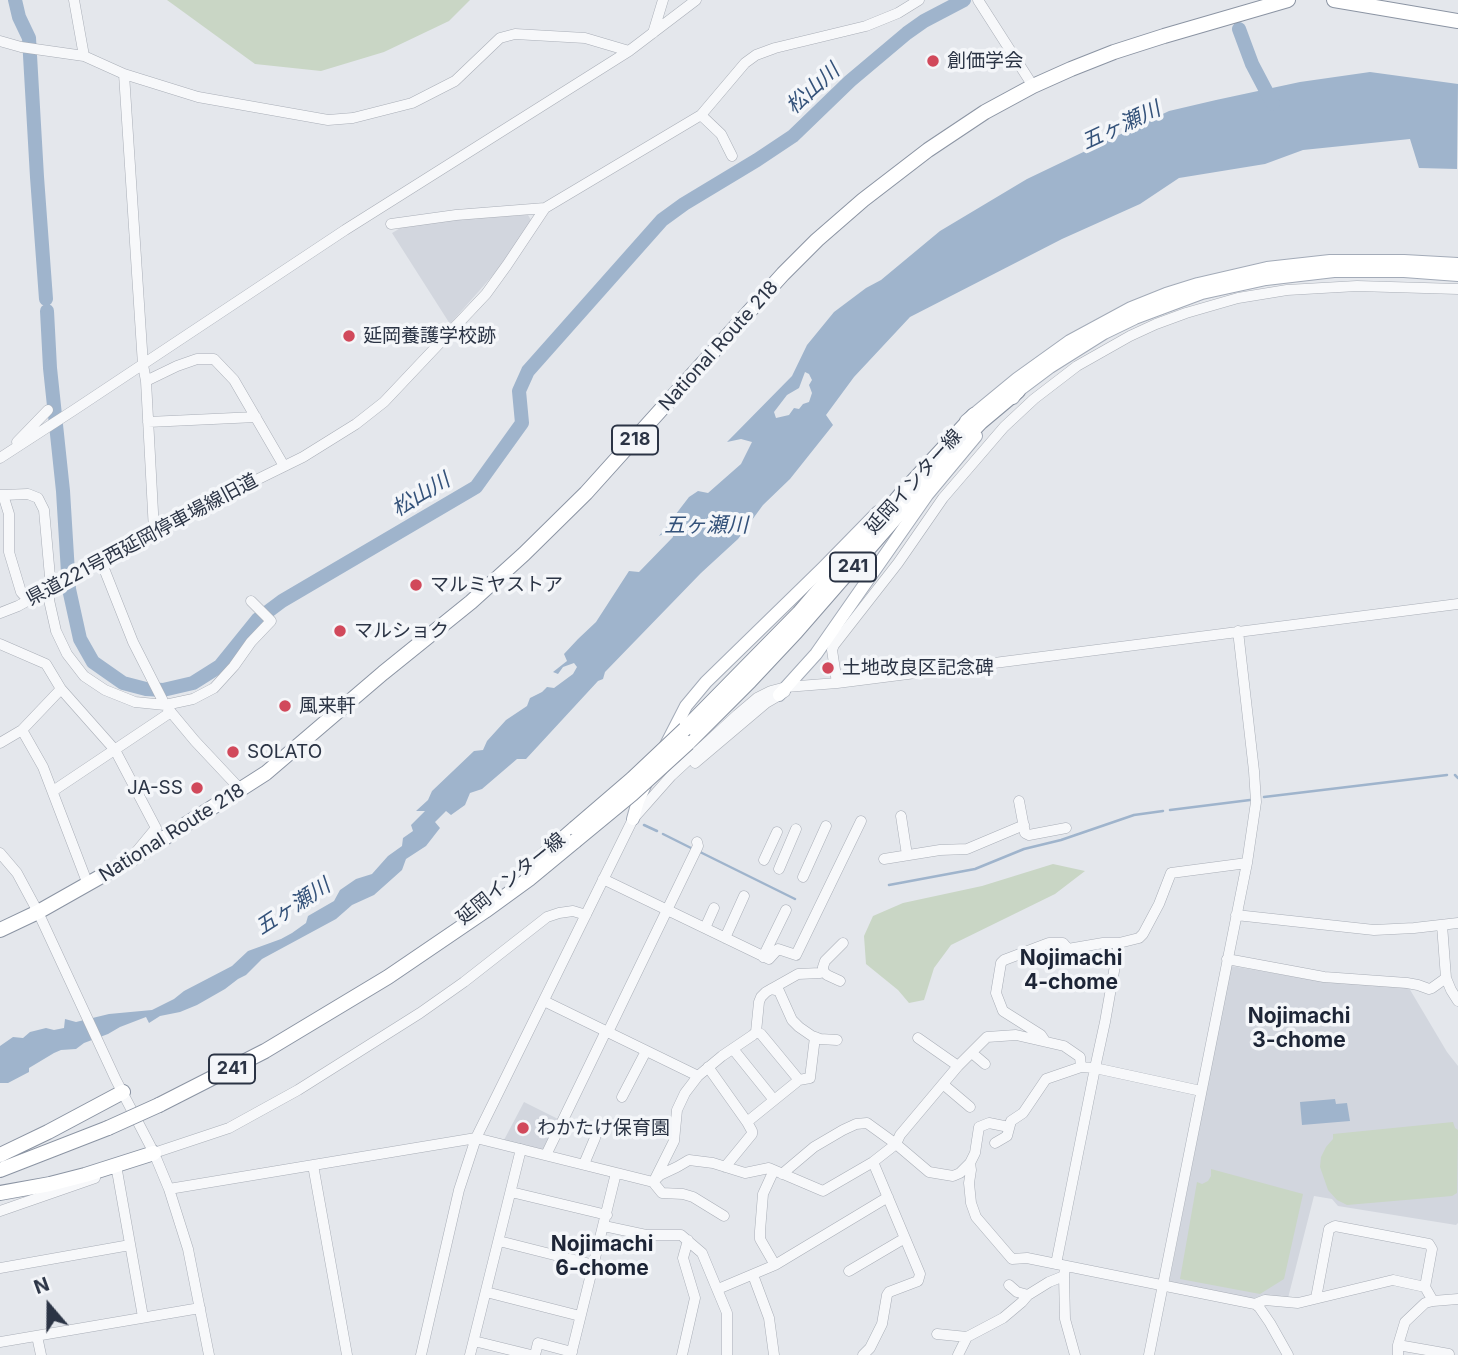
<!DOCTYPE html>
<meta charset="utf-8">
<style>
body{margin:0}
#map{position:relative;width:1458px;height:1355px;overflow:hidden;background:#e4e7ec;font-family:Inter,sans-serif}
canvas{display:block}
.north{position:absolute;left:14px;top:1271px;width:70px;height:70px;-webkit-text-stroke:5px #f4f6f9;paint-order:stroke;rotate:340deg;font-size:19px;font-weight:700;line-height:28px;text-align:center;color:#2b3445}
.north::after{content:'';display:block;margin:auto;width:24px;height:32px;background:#2b3445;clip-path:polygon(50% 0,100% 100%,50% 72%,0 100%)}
</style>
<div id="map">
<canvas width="1458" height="1355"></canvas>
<div class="north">N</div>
</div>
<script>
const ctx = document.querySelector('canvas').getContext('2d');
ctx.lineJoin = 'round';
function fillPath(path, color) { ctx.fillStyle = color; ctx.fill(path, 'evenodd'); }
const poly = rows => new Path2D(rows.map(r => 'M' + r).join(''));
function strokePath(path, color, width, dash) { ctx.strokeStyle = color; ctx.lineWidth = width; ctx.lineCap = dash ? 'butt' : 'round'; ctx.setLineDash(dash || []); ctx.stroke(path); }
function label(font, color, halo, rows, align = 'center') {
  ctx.font = font + ' Inter,"Noto Sans JP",sans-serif'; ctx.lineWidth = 7; ctx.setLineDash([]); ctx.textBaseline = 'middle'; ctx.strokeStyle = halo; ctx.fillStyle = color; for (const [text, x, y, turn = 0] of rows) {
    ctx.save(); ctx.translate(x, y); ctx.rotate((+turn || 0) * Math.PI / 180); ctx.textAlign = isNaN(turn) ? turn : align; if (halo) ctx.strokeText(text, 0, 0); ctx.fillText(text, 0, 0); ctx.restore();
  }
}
fillPath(poly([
 [528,215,532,222,501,266,450,324,392,233,404,226,461,218],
 [1231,966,1325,982,1409,988,1447,1052,1458,1066,1458,1223,1456,1225,1338,1206,1332,1199,1314,1196,1288,1298,1259,1297,1252,1300,1169,1283],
 [524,1102,558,1119,545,1150,504,1140]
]), '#d2d6de');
fillPath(poly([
 [167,0,470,0,449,21,384,52,321,71,255,64],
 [1053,864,1085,871,1055,894,951,945,934,968,924,1000,909,1003,898,990,866,964,864,936,873,916,903,903,982,886],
 [1453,1122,1455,1128,1458,1130,1457,1193,1452,1196,1347,1205,1337,1200,1328,1190,1320,1167,1321,1157,1326,1147,1333,1139,1333,1134],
 [1211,1169,1303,1194,1284,1279,1260,1294,1180,1279,1197,1182,1202,1184,1208,1181,1211,1176]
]), '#c9d6c5');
fillPath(poly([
 [1370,72,1458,84,1457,169,1419,168,1410,139,1303,150,1265,164,1179,178,1140,204,1062,239,910,317,854,377,826,415,833,425,790,479,763,505,738,539,701,573,605,672,603,679,598,681,526,759,517,759,482,789,470,793,465,805,451,815,446,811,435,822,440,828,426,846,406,859,402,870,374,895,352,905,336,919,262,959,246,975,238,979,225,989,197,1005,180,1012,160,1016,149,1023,146,1017,120,1027,108,1034,84,1043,76,1049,61,1050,54,1053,29,1068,29,1072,8,1083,0,1083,0,1046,13,1037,23,1038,30,1032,46,1028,54,1030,64,1028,65,1019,76,1022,109,1014,152,1010,174,999,184,991,232,966,248,951,281,939,292,933,306,923,308,916,334,901,340,890,356,879,372,874,388,856,402,846,403,838,413,831,411,825,425,811,416,811,428,800,432,791,474,751,483,750,487,741,506,720,527,706,530,698,542,692,547,687,554,688,573,674,577,667,574,663,563,667,558,674,553,672,567,661,564,654,578,639,596,622,629,571,639,572,673,537,673,529,659,536,689,497,698,491,708,493,741,464,752,442,741,439,727,442,792,376,807,345,834,312,866,288,881,280,940,231,1027,179,1169,111,1216,100,1300,82],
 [805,372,809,374,812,380,809,385,812,393,809,402,803,404,799,409,794,408,789,415,776,418,774,412,787,395,799,388],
 [1335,1099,1336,1104,1347,1103,1350,1121,1302,1125,1300,1102]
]), '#9fb4cc');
strokePath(poly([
 [1455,775,1458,778],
 [1264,797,1447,775],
 [1170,810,1250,800],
 [644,825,657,831],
 [663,834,693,849],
 [698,851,795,899],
 [889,885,975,869,1024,849,1061,840,1134,815,1163,811]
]), '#9fb4cc', 2.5);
strokePath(poly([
 [15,0,19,17,29,38,37,177,46,299],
 [1239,29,1252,64,1273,104],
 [47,311,50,368,63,491,69,589,80,639,93,662,123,683,146,689,163,690,193,683,220,666,258,619,282,601,476,487,522,423,519,391,528,371,662,220,684,204,757,160,793,136,850,81,907,33,924,21,964,0]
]), '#9fb4cc', 14);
const minor = poly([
 [74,0,84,56],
 [978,0,1033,86],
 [653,33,663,0],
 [0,41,21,47,84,56,124,74,198,97,328,120,353,118,412,103,455,81,500,38,515,34,585,38,629,51],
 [124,74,143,365,146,381,154,531],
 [701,115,721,134,732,156],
 [391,224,456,215,545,208],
 [146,381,177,366,197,359,214,359,234,380,284,466],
 [148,422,256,417],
 [17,442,48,410],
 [0,458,74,410,345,230,629,51,696,0],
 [0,495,3,495,9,514,9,552,21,592,29,601],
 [3,495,28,494,38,498,44,510,51,588,49,600,56,631,67,654,84,676,105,690,135,702,165,705,193,699,214,688,234,666,251,642,271,621,251,601],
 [101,561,133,642,165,705,195,741,241,790],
 [0,613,18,606,189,513,303,457,356,424,384,402,486,294,507,265,545,208,701,115,745,63,756,55,775,48,866,26,898,13,919,0],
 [0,644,46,664,61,689,22,730,0,743],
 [837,683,832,650,834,645,898,563,943,498,1004,427,1034,399,1077,366,1130,336,1156,324,1186,313,1238,298,1287,290,1357,286,1458,289],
 [61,689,115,750,156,828,137,851],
 [22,730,43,767,87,882,89,884],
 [695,763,766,703,785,692],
 [53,791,171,712],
 [1019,801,1025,833,1029,835,1066,828],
 [901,816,907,855],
 [0,853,17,873,38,912,116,1080,154,1153,169,1189,188,1249,209,1355],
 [884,859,940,850,967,849,1024,825],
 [764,860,777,832],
 [779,869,796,829],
 [803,877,826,826],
 [603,879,769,959,778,949,796,955,861,821],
 [1236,915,1374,930,1414,928,1458,923],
 [1442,925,1446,978,1451,990,1458,1001],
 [705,928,714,908],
 [725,938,744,896],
 [763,957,786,910],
 [1227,959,1324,977,1407,983,1418,985,1429,989,1432,988,1446,978],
 [840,981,827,975,823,971,823,967,825,961,843,943],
 [771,989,779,991,792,1020,799,1027,812,1036,820,1039,837,1040],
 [544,1001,698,1076],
 [608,1032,698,846,697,842],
 [756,1032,761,1034,799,1080],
 [918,1038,958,1066],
 [1045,1041,1041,1035,1003,1011,996,993,1001,963,1004,960,1049,943,1063,943,1068,949,1103,943,1119,943],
 [733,1049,774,1100],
 [972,1053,985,1064],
 [708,1067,747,1122,752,1131,752,1134,725,1167],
 [944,1085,970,1107],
 [622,1097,646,1051],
 [747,1122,799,1080,810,1078,815,1037],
 [995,1143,1007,1136,1011,1121,1023,1113,1046,1079,1081,1067,1095,1068,1201,1091],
 [154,1153,229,1128,298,1090,420,1013,464,982,547,917,559,913,573,911,586,915],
 [546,1155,606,1031],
 [970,1163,975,1153,979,1127,989,1123,1009,1127],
 [584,1164,595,1138],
 [313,1165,347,1355],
 [111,1169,116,1165,143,1317],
 [774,1170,763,1194,760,1231,760,1239,775,1265],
 [782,1174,814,1147,843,1130,856,1124,867,1123,896,1144,929,1172,953,1176,960,1173,970,1163,971,1170,969,1183,971,1203,976,1217,1012,1259,1027,1258,1255,1304,1259,1307,1270,1323,1288,1355],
 [655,1179,674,1141,677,1110,685,1093,698,1076,722,1056,753,1035,756,1032,759,1002,761,997,766,992,798,974,820,973,823,971],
 [653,1182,660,1175,677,1167,689,1160,713,1163,745,1173,769,1168,823,1191,873,1162,896,1144,900,1135,958,1066,987,1037,1016,1035,1064,1046,1080,1057,1081,1067],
 [169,1189,476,1138,653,1182,662,1193,683,1194,693,1197,724,1216],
 [511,1192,607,1215],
 [0,1211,95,1178],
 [604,1226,646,1235,681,1235,702,1253,727,1313,727,1355],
 [499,1241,594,1265],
 [1056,1264,1095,1068,1105,1022,1119,943,1139,938,1143,934,1159,904,1171,873,1247,863],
 [0,1268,130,1245],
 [849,1271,905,1238],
 [753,1275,769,1318,774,1355],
 [1064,1276,1065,1319,1075,1355],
 [1009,1285,1017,1292,1028,1295],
 [718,1289,775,1265,888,1197],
 [486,1292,580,1316],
 [1316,1298,1329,1229,1335,1226,1429,1244,1432,1249,1425,1287],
 [1255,1304,1265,1300,1298,1303,1393,1280,1425,1287,1433,1301],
 [937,1334,967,1337],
 [37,1336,41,1355],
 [474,1341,531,1355],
 [0,1342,200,1308],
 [1398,1345,1449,1354],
 [421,1355,459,1190,476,1138,633,819,671,776,737,715,757,698,771,691,786,687,837,683,1458,604],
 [470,1355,521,1149],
 [535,1355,538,1343,572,1352],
 [571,1355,616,1173],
 [682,1355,695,1298,683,1258,688,1240],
 [863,1355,870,1348,882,1324,887,1295,889,1292,918,1281,920,1274,873,1162],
 [958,1355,967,1337,1003,1318,1022,1302,1028,1295,1049,1282,1064,1276,1065,1267],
 [1149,1355,1247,863,1256,802,1254,771,1238,631],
 [1398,1355,1398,1345,1405,1322,1425,1303,1433,1301,1458,1299]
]);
const major = poly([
 [1013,398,1018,391,1050,367,1104,333,1135,318,1202,293,1266,279,1334,271,1404,271,1458,275],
 [966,421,1017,379,1070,341,1131,308,1166,294,1198,284,1267,268,1330,261,1404,261,1458,264],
 [779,695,816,654,927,495,976,436],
 [666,745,686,706,706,682,823,568,878,512],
 [633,819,638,801,646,783]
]);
const highway = poly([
 [1334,0,1458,21],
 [685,729,799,613,902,493,974,415],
 [688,743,750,681,796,632,959,445,981,422,1018,391],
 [537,861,575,828],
 [0,930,38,912,130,860,266,773,383,673,471,602,524,554,586,493,783,274,817,240,863,200,928,150,985,112,1033,86,1071,69,1114,52,1164,36,1288,0],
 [159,1105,265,1051,388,977,485,911,529,879,575,841],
 [0,1155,48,1132,123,1092],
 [0,1170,108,1128],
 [0,1193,50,1184,85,1175,154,1153]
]);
strokePath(minor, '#a9aeb7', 11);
strokePath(major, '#a3abb8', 14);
strokePath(highway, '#8b94a3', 16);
strokePath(minor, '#f7f8fa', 10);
strokePath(major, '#fff', 12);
strokePath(highway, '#fff', 14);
const highwayBridge = poly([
 [575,828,632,779,685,729],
 [575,841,632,794,688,743],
 [108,1128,159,1105]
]);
strokePath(highwayBridge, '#8b94a3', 16, []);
strokePath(highwayBridge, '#fff', 14);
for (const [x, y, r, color] of [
 [933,61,7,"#d1495b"],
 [349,336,7,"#d1495b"],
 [416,585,7,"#d1495b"],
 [340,631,7,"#d1495b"],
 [828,668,7,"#d1495b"],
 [285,706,7,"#d1495b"],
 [233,752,7,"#d1495b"],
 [197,788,7,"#d1495b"],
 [523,1128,7,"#d1495b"]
]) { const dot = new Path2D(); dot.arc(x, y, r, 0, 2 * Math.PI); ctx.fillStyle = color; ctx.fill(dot); strokePath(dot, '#f4f6f9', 2.5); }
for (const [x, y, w] of [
 [635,440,46],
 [853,567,46],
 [232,1069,46]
]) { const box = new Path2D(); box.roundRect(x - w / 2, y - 14.5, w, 29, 5); ctx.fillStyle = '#f4f6f9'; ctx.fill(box); strokePath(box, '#2b3445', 2); }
label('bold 18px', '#2b3445', null, [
 ["218",635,440],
 ["241",853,567],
 ["241",232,1069]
]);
label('19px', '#2b3445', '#f4f6f9', [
 ["創価学会",947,61],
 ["延岡養護学校跡",363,336],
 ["マルミヤストア",430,585],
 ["マルショク",354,631],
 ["土地改良区記念碑",842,668],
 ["風来軒",299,706],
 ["SOLATO",247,752],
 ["JA-SS",183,788,"right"],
 ["わかたけ保育園",537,1128]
], 'left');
label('19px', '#2b3445', '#f4f6f9', [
 ["National Route 218",719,346,-48],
 ["延岡インター線",914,482,-48],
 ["県道221号西延岡停車場線旧道",142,540,-28],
 ["National Route 218",172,833,-32],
 ["延岡インター線",511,879,-39]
]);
label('italic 21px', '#34527a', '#f4f6f9', [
 ["松山川",813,89,-42],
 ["五ヶ瀬川",1121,126,-25],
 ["松山川",421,495,-31],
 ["五ヶ瀬川",706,526],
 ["五ヶ瀬川",293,907,-33]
]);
label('bold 21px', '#1d2536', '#f4f6f9', [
 ["Nojimachi",1071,959],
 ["4-chome",1071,983],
 ["Nojimachi",1299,1017],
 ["3-chome",1299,1041],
 ["Nojimachi",602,1245],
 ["6-chome",602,1269]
]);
</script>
